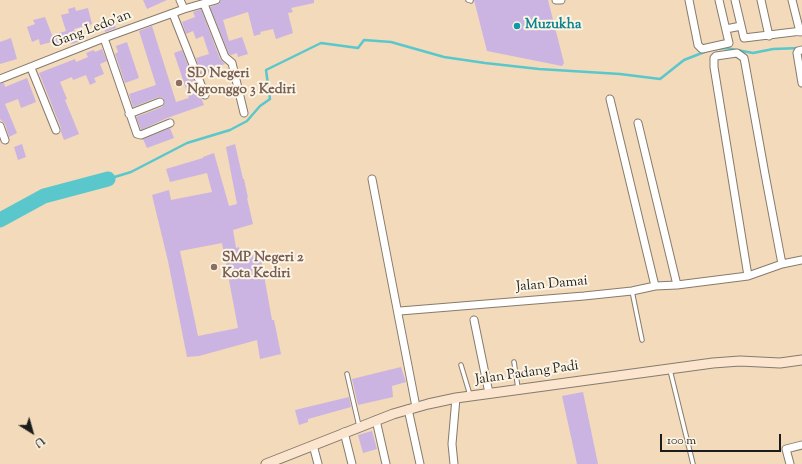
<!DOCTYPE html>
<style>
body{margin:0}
#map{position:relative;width:802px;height:464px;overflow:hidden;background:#f2dabb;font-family:"Sorts Mill Goudy",serif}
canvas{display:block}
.north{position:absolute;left:12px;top:412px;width:40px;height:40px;-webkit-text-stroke:3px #fcf5e5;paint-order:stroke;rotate:143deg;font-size:11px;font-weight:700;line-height:16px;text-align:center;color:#1c1c1c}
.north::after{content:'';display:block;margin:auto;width:14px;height:18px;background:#1c1c1c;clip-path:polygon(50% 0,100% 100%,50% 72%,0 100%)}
.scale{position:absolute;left:660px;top:434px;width:121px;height:18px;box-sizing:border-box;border:2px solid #1c1c1c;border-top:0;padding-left:5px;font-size:12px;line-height:14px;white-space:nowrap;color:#1c1c1c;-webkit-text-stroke:3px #fcf5e5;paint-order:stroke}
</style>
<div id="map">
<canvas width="802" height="464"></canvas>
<div class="north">U</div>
<div class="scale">100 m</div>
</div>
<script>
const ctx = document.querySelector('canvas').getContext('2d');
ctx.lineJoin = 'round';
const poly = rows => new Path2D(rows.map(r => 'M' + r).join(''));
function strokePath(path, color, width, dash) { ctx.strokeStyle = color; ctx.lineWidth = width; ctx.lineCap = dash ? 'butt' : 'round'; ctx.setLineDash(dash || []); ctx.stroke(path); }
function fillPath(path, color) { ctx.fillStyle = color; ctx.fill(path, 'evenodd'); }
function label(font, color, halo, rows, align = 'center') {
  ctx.font = font + ' "Sorts Mill Goudy",serif'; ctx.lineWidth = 4; ctx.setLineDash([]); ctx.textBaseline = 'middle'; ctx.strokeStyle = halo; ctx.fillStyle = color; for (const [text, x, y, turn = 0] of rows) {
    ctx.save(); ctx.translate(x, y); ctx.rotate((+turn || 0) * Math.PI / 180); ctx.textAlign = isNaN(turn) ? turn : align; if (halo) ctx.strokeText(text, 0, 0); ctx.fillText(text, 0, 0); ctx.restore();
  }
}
strokePath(poly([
 [716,49,726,48,753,53,773,49,800,48],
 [108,179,131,172,187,143,230,130,247,121,260,106,270,99,266,70,321,43,358,48,364,40,391,42,444,57,485,63,539,69,620,74,660,79,684,60,707,51]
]), '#59c7cc', 2.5);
strokePath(poly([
 [0,220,44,196,108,179]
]), '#59c7cc', 15);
fillPath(poly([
 [143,0,167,0,147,9],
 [221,0,314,0,314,3,291,8,293,12,288,13,293,33,276,39,273,29,260,32,261,34,254,36,248,12,223,20,229,41,242,37,248,54,238,57,237,53,231,55,229,54,210,7,219,4],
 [474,0,548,0,564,63,562,66,487,51],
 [75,7,76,11,88,8,92,24,74,29,78,42,71,44,70,41,57,45,56,41,40,45,39,39,32,42,27,27,35,24,33,20,45,17,52,35,66,31,61,15,69,13,68,9],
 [201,9,220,59,225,64,212,68,213,71,202,75,196,58,209,54,203,36,196,39,193,31,186,34,182,22,195,17,193,12],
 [113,19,116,28,105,32,102,23],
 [152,26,176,102,189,98,174,53,182,50,204,105,167,118,141,130,136,117,162,107,165,102,163,98,159,97,133,107,129,94,156,85,139,31],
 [11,38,17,59,0,64,0,42],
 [127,42,139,78,125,83,115,54,118,52,116,46],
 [102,49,107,61,100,64,104,74,94,78,96,82,90,85,86,75,73,80,72,77,60,82,67,99,65,100,79,134,64,140,61,132,61,128,39,73,75,59,76,62,88,57,86,53,94,50,95,52],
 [27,78,36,102,21,108,18,99,5,104,17,133,9,137,5,124,0,119,0,84,4,83,5,87],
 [170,128,174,138,147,148,143,139],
 [22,144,26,157,18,160,14,147],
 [235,144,243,179,244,179,248,198,247,198,253,224,233,230,236,248,239,247,241,258,260,253,272,320,274,320,281,354,260,359,257,340,199,356,187,357,168,261,152,195,169,190,171,200,212,192,207,173,170,182,166,169,203,158,203,157,214,153,229,206,237,204,226,147],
 [222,243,238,328,198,336,180,251],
 [401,367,406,382,392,386,393,397,358,405,352,379],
 [583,392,598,464,577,464,562,396],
 [349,397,351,407,308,419,308,422,299,425,295,410],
 [372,431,377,449,363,453,358,435]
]), '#cbb4e1');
const lane = poly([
 [468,0,471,1],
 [632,291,642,340],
 [514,362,518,388],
 [461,365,470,395],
 [670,370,693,464],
 [347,374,359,426]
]);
const street = poly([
 [180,0,184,9],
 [556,0,561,0],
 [689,0,698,45,702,49,729,43,719,0],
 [735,0,744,38,802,31],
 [761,0,769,36],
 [792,0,800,32],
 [204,4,225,57,232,63,244,113],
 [173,14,205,95],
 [726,29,741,26],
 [104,38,137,134,141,135,170,123],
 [802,50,798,51,797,53,802,83],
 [31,68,56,130],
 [0,79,104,38,184,9,216,0],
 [610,99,655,286],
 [129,114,160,102],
 [638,123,677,285],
 [0,126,5,140],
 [372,179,398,314],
 [748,276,714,67,714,58,716,56,737,53,744,58,745,63,765,174,782,264],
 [474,320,489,393],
 [416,407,398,314,400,311,584,296,632,291,655,286,677,285,748,276,782,264,802,260],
 [408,409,420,464],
 [376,420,386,464],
 [344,432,352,464],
 [313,445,318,464],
 [454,464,452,444,456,398],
 [790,464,786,449,802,445]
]);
const secondary = poly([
 [266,464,393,414,428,404,456,398,713,363,740,361,780,363,802,360]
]);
strokePath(lane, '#877b6c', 5.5);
strokePath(street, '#877b6c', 9);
strokePath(secondary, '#877b6c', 11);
strokePath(lane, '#fff', 3.5);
strokePath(street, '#fff', 7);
strokePath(secondary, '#fbe5cf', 9);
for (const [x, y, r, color] of [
 [517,26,4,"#0f9aa8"],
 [179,83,4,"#8d6e63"],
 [214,267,4,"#8d6e63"]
]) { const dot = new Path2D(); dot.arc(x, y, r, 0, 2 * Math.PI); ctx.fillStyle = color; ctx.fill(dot); strokePath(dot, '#fcf5e5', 1.5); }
label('bold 14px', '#0d838f', '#fcf5e5', [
 ["Muzukha",525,26]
], 'left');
label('14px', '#1c1c1c', '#fcf5e5', [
 ["Gang Ledo'an",92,30,-21],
 ["Jalan Damai",552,285,-5],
 ["Jalan Padang Padi",527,374,-8]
]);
label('bold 14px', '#785e54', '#fcf5e5', [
 ["SD Negeri",187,75],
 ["Ngronggo 3 Kediri",187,91],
 ["SMP Negeri 2",222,259],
 ["Kota Kediri",222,275]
], 'left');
</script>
